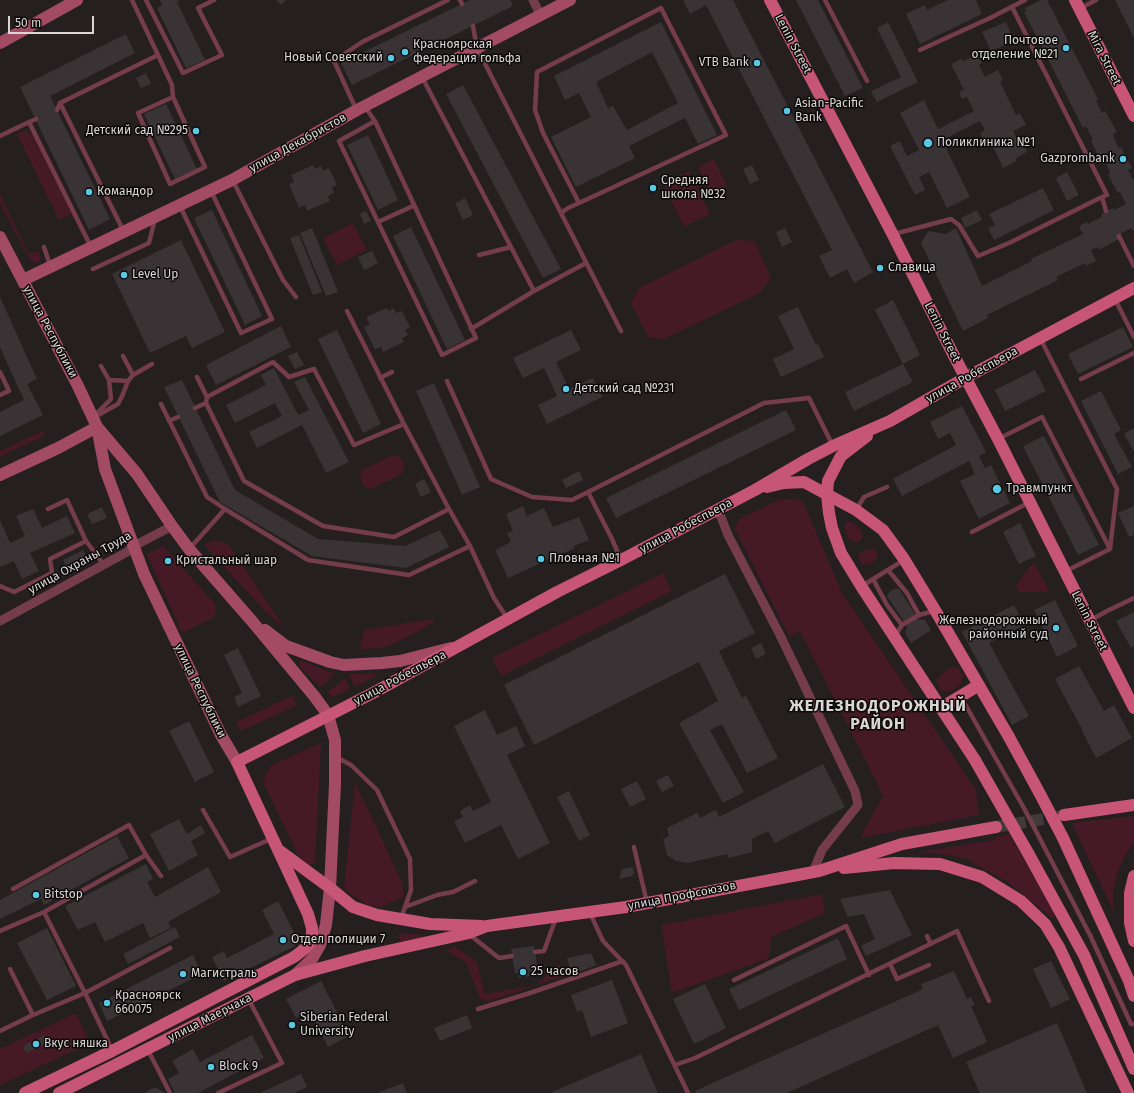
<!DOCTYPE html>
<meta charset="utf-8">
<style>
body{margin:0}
#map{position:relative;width:1134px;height:1093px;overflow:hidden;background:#251f20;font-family:"Fira Sans",sans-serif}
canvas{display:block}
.scale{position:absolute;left:8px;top:16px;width:86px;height:18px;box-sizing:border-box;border:2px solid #dad6d6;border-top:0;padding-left:5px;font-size:12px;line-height:14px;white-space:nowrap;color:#dad6d6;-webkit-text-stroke:3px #0c090a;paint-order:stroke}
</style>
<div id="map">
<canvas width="1134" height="1093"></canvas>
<div class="scale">50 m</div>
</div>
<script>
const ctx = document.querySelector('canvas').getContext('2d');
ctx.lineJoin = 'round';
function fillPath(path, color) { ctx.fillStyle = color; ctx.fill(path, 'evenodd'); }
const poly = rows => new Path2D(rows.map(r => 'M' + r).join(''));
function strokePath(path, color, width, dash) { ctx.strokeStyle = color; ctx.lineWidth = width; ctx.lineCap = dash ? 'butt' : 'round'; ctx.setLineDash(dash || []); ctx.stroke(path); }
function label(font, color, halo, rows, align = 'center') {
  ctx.font = font + ' "Fira Sans",sans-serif'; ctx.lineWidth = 3; ctx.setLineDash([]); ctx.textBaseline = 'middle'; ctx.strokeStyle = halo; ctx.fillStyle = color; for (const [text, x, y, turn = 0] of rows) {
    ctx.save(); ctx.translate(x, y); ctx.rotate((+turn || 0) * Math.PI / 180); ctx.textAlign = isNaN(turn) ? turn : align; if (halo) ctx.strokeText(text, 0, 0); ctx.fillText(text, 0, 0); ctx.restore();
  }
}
fillPath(poly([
 [28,131,36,139,72,214,59,220,17,134,22,132],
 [714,159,727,186,711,194,698,167],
 [689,171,710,214,684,227,663,183],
 [0,194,29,254,38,251,41,256,40,260,36,263,30,260,0,203],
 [353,223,367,250,337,265,323,238],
 [736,240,755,241,771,278,760,293,664,339,648,337,631,303,639,288],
 [45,430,43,437,0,456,0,451],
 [393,455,399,457,403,461,405,466,402,474,372,488,368,489,363,485,360,475,361,471],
 [788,499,795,499,802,501,805,506,842,593,976,790,979,815,860,838,883,795,800,631,789,636,735,529,736,524,739,519,779,500],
 [849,521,853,523,862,531,862,538,859,542,853,542,848,538,845,529,845,523],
 [215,540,229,545,286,630,263,609,204,545],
 [163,546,215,604,216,613,214,617,182,633,147,554],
 [873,548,877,551,877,557,874,562,864,565,860,562,858,556,861,552],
 [1034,562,1050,592,1019,592,1016,585],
 [663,573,672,591,501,676,492,658],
 [433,619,435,622,407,637,383,648,360,649,364,630],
 [300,660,335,674,320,687,300,667,299,663],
 [957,667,963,674,961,683,954,690,947,692,941,690,936,681,942,674,950,668],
 [374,673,377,675,355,687,349,674],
 [345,678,350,689,333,697,327,693],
 [292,696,297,705,241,731,236,722],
 [321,743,315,863,308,865,298,855,265,786,264,780,266,773,272,765],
 [355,782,402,882,403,897,381,907,367,905,344,889],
 [1134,816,1134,844,1127,852,1117,874,1113,893,1114,913,1072,823],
 [1009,834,1056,915,1052,918,1009,883,965,858,942,854,918,852,994,840,998,836],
 [822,894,825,913,771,937,769,958,672,993,661,925],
 [399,933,422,935,424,938,400,942],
 [454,946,477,962,485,994,537,985,556,965,560,966,561,977,489,1001,480,999,466,962,447,951],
 [76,1013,90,1043,0,1085,0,1049]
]), '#461926');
fillPath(poly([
 [160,0,180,0,177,2,205,60,186,68,157,8,162,5],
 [276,0,286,0,281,5],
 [470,0,510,0,513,6,352,85,341,63],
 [683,0,733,0,873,272,854,283,847,269,830,278,819,256,832,250,706,5,690,14],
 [796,0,818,0,863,88,845,96],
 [948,0,976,0,982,14,920,44,906,14,925,5,927,10],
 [1041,0,1047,0,1098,99,1096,101,1102,113,1105,111,1117,132,1113,134,1118,148,1121,147,1132,168,1128,170,1134,181,1134,230,1133,231,1131,228,1117,236,1119,239,1099,250,1098,247,1091,250,1096,261,1086,266,1085,263,1056,277,1058,280,987,315,988,318,963,331,921,243,928,231,946,234,956,228,982,286,1032,261,1031,259,1083,234,1079,226,1087,222,1088,224,1102,217,1101,214,1113,208,1114,210,1126,204,1120,192,1118,193,1108,175,1110,173,1106,163,1103,165,1091,141,1093,140,1086,126,1083,128,1024,12,1027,11,1025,8],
 [1115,0,1134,0,1134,38],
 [661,22,717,135,698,144,685,118,629,146,635,158,576,187,551,137,591,117,579,93,565,100,554,76],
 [652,52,678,103,627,130,613,106,608,108,596,82],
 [888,22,918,82,877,102,871,91,901,77,877,28],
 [1006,22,1014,41,991,51,982,32],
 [126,34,135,53,50,96,110,219,89,230,20,87],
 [978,54,982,63,979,65,985,77,998,70,1003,80,1000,82,1016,115,1020,113,1026,125,1013,131,1018,141,1021,139,1027,152,1016,158,1017,161,1003,168,992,144,987,147,980,133,985,130,980,121,942,140,970,197,947,208,929,172,919,177,925,190,915,195,890,146,900,141,907,156,919,150,900,113,924,100,938,129,974,111,967,97,962,99,959,92,964,90,951,64,963,58,962,62],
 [146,73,151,84,141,88,136,78],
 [463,85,561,269,543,278,446,94],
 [166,104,197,169,175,179,144,114],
 [368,135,398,200,378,210,347,145],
 [313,165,315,169,321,166,323,171,329,168,337,185,332,187,334,193,328,196,330,201,307,211,305,205,299,208,289,184,294,182,291,175],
 [752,165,759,180,750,184,743,169],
 [1067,172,1079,195,1067,201,1056,178],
 [1043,188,1054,210,994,240,988,228,995,225,989,214],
 [465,198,473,215,463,220,455,203],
 [212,210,262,316,245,325,194,218],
 [977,210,982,220,965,228,961,218],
 [366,211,371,221,364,224,360,214],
 [411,227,465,340,447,349,393,236],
 [312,228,338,292,326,296,300,233],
 [785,228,792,242,782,247,776,232],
 [299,235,322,292,313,295,290,238],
 [181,240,225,332,192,348,186,336,150,353,112,274],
 [372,251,378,263,364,270,358,257],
 [880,263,884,271,880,273,876,265],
 [0,297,37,379,27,384,43,415,0,436,0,412,24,400,0,347],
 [893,300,920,355,903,364,875,310],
 [798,307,816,345,818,344,824,357,781,377,773,359,794,349,778,316],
 [387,308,388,311,394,308,396,313,402,311,410,327,405,330,408,335,402,338,404,342,383,352,381,347,375,349,364,327,370,324,366,317],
 [281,326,291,347,216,385,206,365],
 [1123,327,1133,347,1078,374,1068,354],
 [337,330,381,424,363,433,318,339],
 [571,330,581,350,556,362,569,389,593,378,602,397,547,424,538,405,557,396,544,368,523,378,513,358],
 [297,352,304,365,295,369,288,356],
 [903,364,913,382,854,411,845,392],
 [274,368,298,415,309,410,294,382,305,377,349,462,326,473,302,425,257,448,249,432,282,416,275,403,235,423,226,405,266,385,261,375],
 [1035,370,1046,391,1005,411,995,390],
 [182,380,235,490,318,539,405,546,440,530,449,547,406,568,312,556,220,502,164,387],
 [434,383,480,487,462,495,416,391],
 [1101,391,1121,430,1114,434,1132,467,1118,474,1081,401],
 [962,406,986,452,979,456,985,468,991,465,1010,503,979,519,960,481,975,474,969,461,902,496,893,479,956,445,950,433,938,439,930,422],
 [786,410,796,430,616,518,606,498],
 [1134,428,1134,452,1124,434],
 [1044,436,1099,545,1078,555,1023,446],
 [579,471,583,480,566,488,562,480],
 [424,479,431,492,421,497,415,484],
 [523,506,527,516,544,508,553,527,579,517,589,540,574,546,575,548,508,578,495,550,511,542,507,533,513,531,506,514],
 [1134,506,1134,535,1129,537,1118,513],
 [102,507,107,518,92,524,87,514],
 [33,509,42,528,67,516,75,533,30,553,39,571,22,579,14,561,0,567,0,520,10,543,25,536,16,516],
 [1020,523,1036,556,1019,564,1003,532],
 [83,550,89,560,69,571,63,560],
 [725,574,755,633,719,651,742,698,746,696,778,758,747,773,722,724,710,730,744,792,723,803,679,723,718,701,699,662,534,745,504,685],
 [894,589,899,589,918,619,925,620,931,630,911,643,905,633,907,626,887,596,889,592],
 [1055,600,1078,646,1057,657,1034,610],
 [1014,605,1024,625,989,643,1029,716,1012,725,962,632],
 [1134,612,1134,646,1131,648,1116,621],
 [761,643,766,654,756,659,751,648],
 [238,648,261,696,238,707,234,697,242,693,224,655],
 [1079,666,1104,711,1114,705,1132,738,1096,758,1082,731,1083,731,1055,679],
 [485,710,497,735,516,726,525,746,507,755,550,843,518,859,501,825,465,843,454,821,463,817,460,811,470,805,473,811,491,802,454,726],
 [189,721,214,772,195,782,169,731],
 [823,764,845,807,775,843,768,831,752,839,752,852,729,858,727,854,688,863,676,861,667,855,663,839,669,836,667,828,697,813,700,818,716,810,719,817],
 [668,775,674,786,662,792,656,781],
 [637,781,646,799,630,807,621,789],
 [569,791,590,835,579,841,557,797],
 [179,819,187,834,201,825,205,833,191,841,198,855,169,871,150,834],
 [117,836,129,858,44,905,41,899,0,919,0,900],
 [146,864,153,879,147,882,155,897,208,867,221,892,168,922,171,928,150,938,143,923,105,942,95,922,78,930,65,906],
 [633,867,634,873,632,876,619,879,622,869],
 [890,890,912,935,866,956,861,946,875,939,864,914,848,917,840,899],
 [278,901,297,938,295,946,224,981,212,957,224,951,227,958,274,934,262,910],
 [175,927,180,937,128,964,123,954],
 [47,928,76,986,47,1000,17,943],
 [838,938,847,959,739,1010,729,989],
 [534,946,538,970,529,971,530,976,519,978,518,973,515,973,511,949],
 [591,953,596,965,584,970,571,973,567,958],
 [193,955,202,974,107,1021,99,1003],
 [1051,961,1070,999,1051,1008,1033,969],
 [954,971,967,999,971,997,975,1005,971,1006,987,1042,953,1058,938,1025,787,1093,696,1093,695,1091,708,1085,923,989,921,984],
 [612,980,628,1023,591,1037,582,1010,577,1012,571,995],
 [321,981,349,1036,328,1047,310,1011,296,1018,286,999],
 [705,984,726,1028,694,1044,673,999],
 [467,1015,472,1028,440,1041,434,1028],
 [1057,1023,1087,1093,980,1093,966,1062],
 [45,1035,49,1042,26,1053,23,1046],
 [252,1035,264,1058,198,1093,175,1093,168,1079,179,1073,172,1061,193,1049,200,1062],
 [641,1054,658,1093,553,1093,552,1092],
 [301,1074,307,1087,294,1093,260,1093],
 [403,1083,407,1093,380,1093,379,1092],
 [155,1087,165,1093,144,1093]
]), '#3a3335');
strokePath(poly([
 [996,827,1062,816]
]), '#403a3b', 12, [12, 6]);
strokePath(poly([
 [132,0,158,55],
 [146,0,183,73,222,55,198,8,214,0],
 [460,0,462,4],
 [825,0,867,81],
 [1012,7,1107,195,1102,197,1106,211],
 [1081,8,1096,0],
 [473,26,477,48,621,331],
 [920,50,990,18,1025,0],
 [422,77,534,291,586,263],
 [365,107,375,121,476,338,442,355,378,222,413,206],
 [356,109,334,61,362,42,448,0],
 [57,110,60,103],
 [36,119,29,122,91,247],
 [375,121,339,141,378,222],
 [0,136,29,122],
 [233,181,283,280,296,297],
 [180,206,241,333,272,319,211,191],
 [561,213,568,208,579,203,726,135,661,8,537,72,535,110,543,133,579,203],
 [124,232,60,103,158,55,172,85,173,97,205,167,170,184,138,113,173,97],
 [894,234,951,219,959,225,978,256,1009,243,1102,197],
 [1119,236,1134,266],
 [44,247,50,265],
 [479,255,511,247],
 [93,269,149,243,155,219],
 [1115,299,1134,337],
 [347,311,404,424,449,509,470,546,494,598,507,618],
 [471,329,534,291],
 [1040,338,1117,489,1110,549],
 [123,356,133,375],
 [0,372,9,391,0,395],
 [197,377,207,397,206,403,244,481,323,526,394,537,449,509],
 [380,378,392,372],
 [1081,379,1134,353],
 [109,380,128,381],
 [447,381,491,479,532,497,572,500,588,492],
 [207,397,273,362,289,377,314,369,354,445,404,424],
 [161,404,207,497,225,509,190,548],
 [195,408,206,403],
 [97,413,111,399,109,380,101,366],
 [93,418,118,404,123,394,128,381,133,375,152,364],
 [169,421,178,417],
 [998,439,1042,417,1110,549,1066,571],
 [48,509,67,500,86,541],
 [225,509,308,560,409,575,470,546],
 [856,510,864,497,887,487],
 [972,532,1030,502],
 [621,560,612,539,588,492,764,403,809,398,833,446],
 [888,570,907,593,919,615],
 [873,579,887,605,902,625],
 [0,586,14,592,52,573,50,559,86,541,104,565],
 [862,586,904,560],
 [1091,620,1107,611,1134,598],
 [895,636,902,625,919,615,934,611],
 [961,697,1025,810,1090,935,1131,1024,1134,1024],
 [336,757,351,765,377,790,410,859,411,890,401,918],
 [203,810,230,857,273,838],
 [634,847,647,903],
 [13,889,129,825,146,855,161,876],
 [405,907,437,895,453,892,475,881],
 [44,912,85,993,170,948],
 [590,913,603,941,626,965,688,1093],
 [0,931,44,912,146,855],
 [470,935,499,958,512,956],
 [927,936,931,944],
 [535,952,544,951,556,918],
 [890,964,897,979,929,965],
 [10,969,33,1015],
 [734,980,846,926,869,975],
 [478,1009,530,993,623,961],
 [0,1031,33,1015,85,993,112,1050],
 [148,1050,170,1093],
 [675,1065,695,1058,957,931,989,1001],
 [218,1093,282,1063,249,1000]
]), '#753d4b', 4.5);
strokePath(poly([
 [533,0,541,16],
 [718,509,728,535,780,635,855,791,858,805,822,850,813,872],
 [0,621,127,552,134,546,172,526]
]), '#753d4b', 9);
strokePath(poly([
 [0,43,77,0],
 [0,237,78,386,93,418,97,427,105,469,144,574,221,735,237,762],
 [23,280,232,180,357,110,570,0],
 [97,427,137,474,172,526,189,549,251,620,315,697,328,715,335,740,335,784,330,888,326,925,320,945,312,959,295,975],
 [0,475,58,448,97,427],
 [265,630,286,646,330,662,344,665,382,663,400,661,451,648]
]), '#a34b63', 12);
strokePath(poly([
 [770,0,893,235,953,354,998,439,1134,708],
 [1075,0,1134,116],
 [867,436,841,456,828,481,827,495,829,513,832,528,841,553,861,586,975,760],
 [767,487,784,483,804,482,856,510,883,530,904,559,935,610,1009,737],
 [941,708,979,685],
 [1064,815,1134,805],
 [1063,838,1129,981,1134,996],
 [280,851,330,888,353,907,377,915,430,924,482,926],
 [1028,853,1084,955,1134,1069],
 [844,868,894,863,940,864,982,877,1021,901,1045,924,1059,947,1128,1093],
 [1134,876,1130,893,1130,923,1134,941],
 [25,1093,112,1051,294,957,302,951,309,944,312,934,312,928,308,914,237,762,373,693,557,592,621,560,755,490,808,459,833,446,890,421,965,378,1134,288],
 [59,1093,295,975,365,956,469,933,487,926,626,907,819,871,902,844,996,827]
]), '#c75576', 12);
strokePath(poly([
 [1009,737,1040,794,1063,838],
 [975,760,1028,853]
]), '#c75576', 12);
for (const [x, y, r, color] of [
 [1066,48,4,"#57c9e2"],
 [405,52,4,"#57c9e2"],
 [391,58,4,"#57c9e2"],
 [757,63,4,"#57c9e2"],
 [787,111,4,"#57c9e2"],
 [196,131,4,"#57c9e2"],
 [928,143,5,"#57c9e2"],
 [1123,159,4,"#57c9e2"],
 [653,188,4,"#57c9e2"],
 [89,192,4,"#57c9e2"],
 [880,268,4,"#57c9e2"],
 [124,275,4,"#57c9e2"],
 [566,389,4,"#57c9e2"],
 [997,489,5,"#57c9e2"],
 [541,559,4,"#57c9e2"],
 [168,561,4,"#57c9e2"],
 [1056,628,4,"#57c9e2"],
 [36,895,4,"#57c9e2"],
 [283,940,4,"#57c9e2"],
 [523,972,4,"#57c9e2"],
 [183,974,4,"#57c9e2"],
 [107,1003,4,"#57c9e2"],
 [292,1025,4,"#57c9e2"],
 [36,1044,4,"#57c9e2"],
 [211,1067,4,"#57c9e2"]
]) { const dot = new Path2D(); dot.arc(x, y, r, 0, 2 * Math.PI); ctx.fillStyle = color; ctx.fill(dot); strokePath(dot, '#0c090a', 1.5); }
label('12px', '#dad6d6', '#0c090a', [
 ["Почтовое",1058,41,"right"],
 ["отделение №21",1058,55,"right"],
 ["Красноярская",413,45],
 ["федерация гольфа",413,59],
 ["Новый Советский",383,58,"right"],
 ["VTB Bank",749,63,"right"],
 ["Asian-Pacific",795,104],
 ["Bank",795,118],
 ["Детский сад №295",188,131,"right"],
 ["Поликлиника №1",937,143],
 ["Gazprombank",1115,159,"right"],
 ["Средняя",661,181],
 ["школа №32",661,195],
 ["Командор",97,192],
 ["Славица",888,268],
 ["Level Up",132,275],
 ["Детский сад №231",574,389],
 ["Травмпункт",1006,489],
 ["Пловная №1",549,559],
 ["Кристальный шар",176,561],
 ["Железнодорожный",1048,621,"right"],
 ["районный суд",1048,635,"right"],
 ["Bitstop",44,895],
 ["Отдел полиции 7",291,940],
 ["25 часов",531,972],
 ["Магистраль",191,974],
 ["Красноярск",115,996],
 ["660075",115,1010],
 ["Siberian Federal",300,1018],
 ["University",300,1032],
 ["Вкус няшка",44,1044],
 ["Block 9",219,1067]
], 'left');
label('12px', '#dad6d6', '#0c090a', [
 ["Lenin Street",793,44,62],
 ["Mira Street",1104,58,63],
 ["улица Декабристов",298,143,-29],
 ["улица Республики",50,332,62],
 ["Lenin Street",942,332,63],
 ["улица Робеспьера",972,375,-29],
 ["улица Робеспьера",686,526,-28],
 ["улица Охраны Труда",80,563,-29],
 ["Lenin Street",1089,621,63],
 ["улица Робеспьера",400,678,-28],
 ["улица Республики",200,691,64],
 ["улица Профсоюзов",682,896,-11],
 ["улица Маерчака",210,1018,-27]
]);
ctx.letterSpacing = '1px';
label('bold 16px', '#dad6d6', '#0c090a', [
 ["ЖЕЛЕЗНОДОРОЖНЫЙ",878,707],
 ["РАЙОН",878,725]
]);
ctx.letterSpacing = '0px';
</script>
